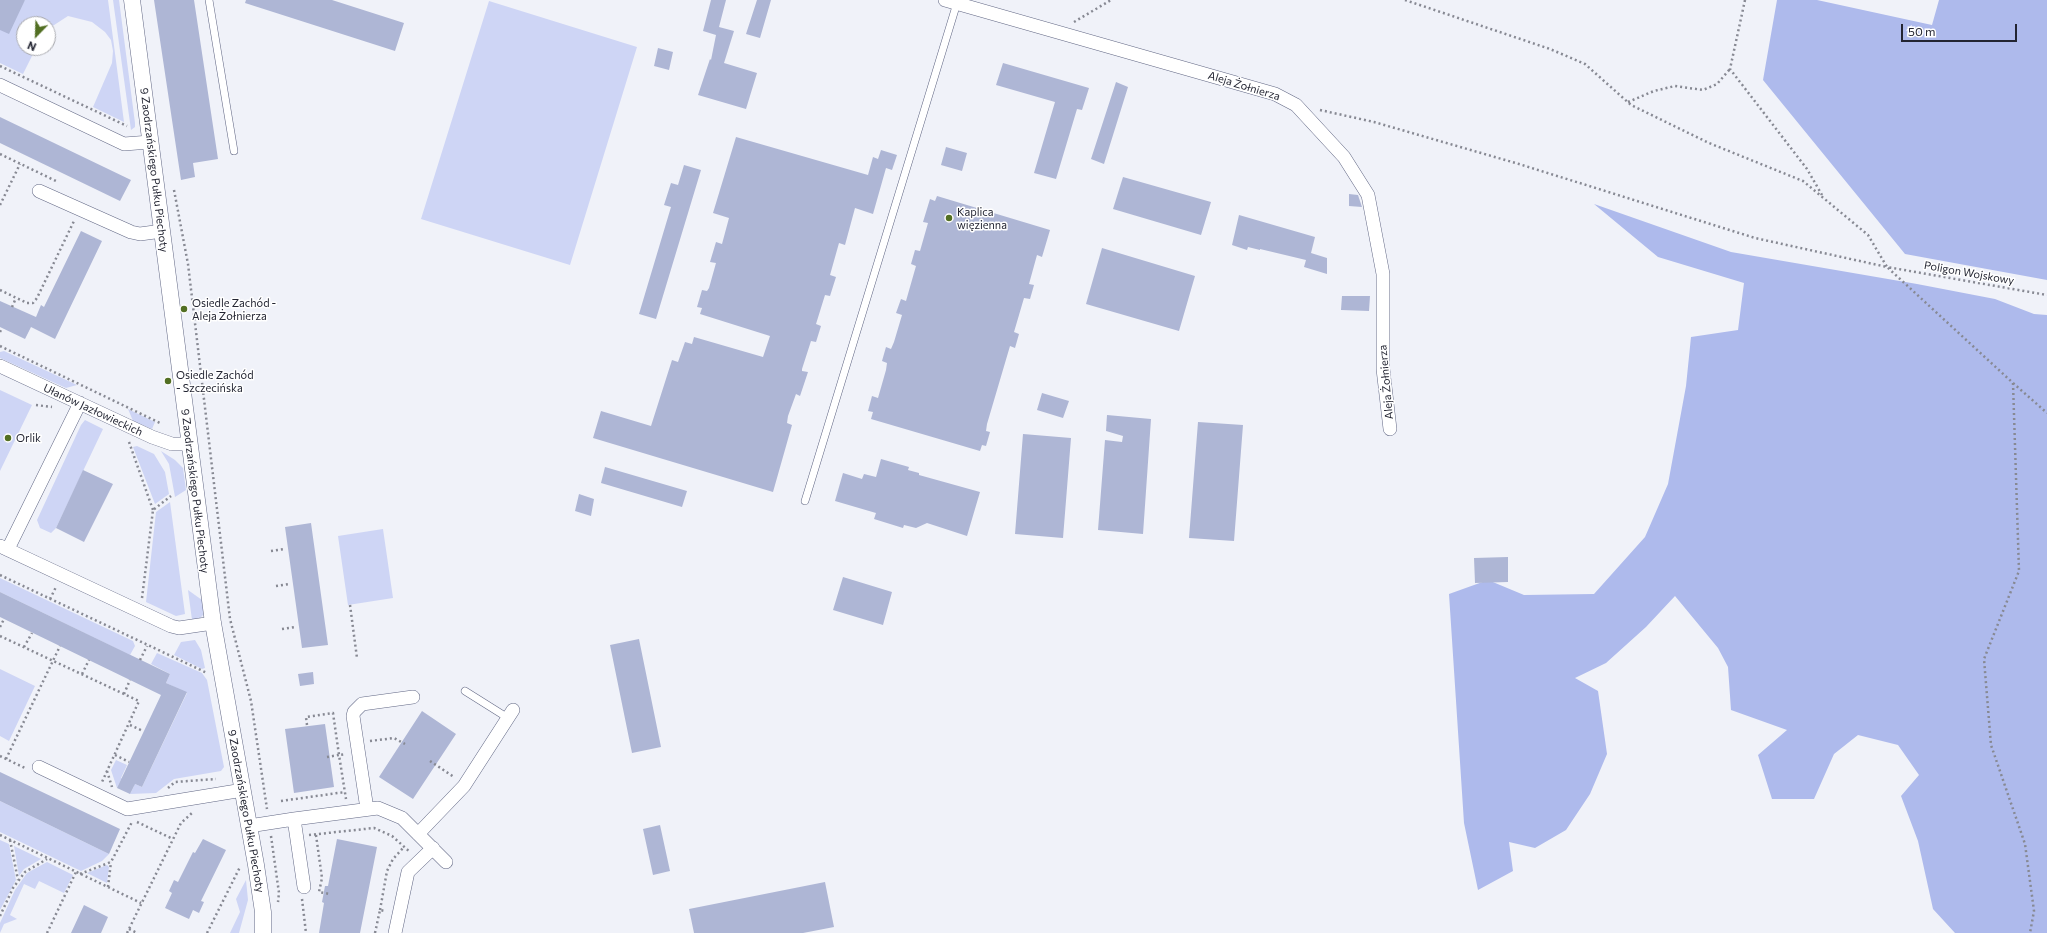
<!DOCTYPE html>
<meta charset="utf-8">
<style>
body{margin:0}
#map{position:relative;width:2047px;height:933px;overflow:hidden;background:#f0f2f9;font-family:Commissioner,sans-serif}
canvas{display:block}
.north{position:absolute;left:16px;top:16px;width:40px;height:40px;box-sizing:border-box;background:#fff;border:1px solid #a7a8ad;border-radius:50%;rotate:203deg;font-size:11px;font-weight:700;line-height:16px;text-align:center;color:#232532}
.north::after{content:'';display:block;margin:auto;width:14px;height:18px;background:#526f23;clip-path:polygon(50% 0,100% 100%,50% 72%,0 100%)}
.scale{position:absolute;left:1901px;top:24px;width:116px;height:18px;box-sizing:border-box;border:2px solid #232532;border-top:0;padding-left:5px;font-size:12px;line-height:14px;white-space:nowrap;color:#232532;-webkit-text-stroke:3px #fff;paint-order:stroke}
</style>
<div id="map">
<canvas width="2047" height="933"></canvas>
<div class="north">N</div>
<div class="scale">50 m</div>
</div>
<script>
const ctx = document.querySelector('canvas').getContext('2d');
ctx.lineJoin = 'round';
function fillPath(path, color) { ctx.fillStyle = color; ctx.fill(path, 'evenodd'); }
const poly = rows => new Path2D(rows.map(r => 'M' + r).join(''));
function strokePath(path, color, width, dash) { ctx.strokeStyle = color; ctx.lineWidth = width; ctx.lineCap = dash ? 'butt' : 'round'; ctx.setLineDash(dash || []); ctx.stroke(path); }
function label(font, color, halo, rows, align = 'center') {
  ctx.font = font + ' Commissioner,sans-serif'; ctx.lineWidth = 3; ctx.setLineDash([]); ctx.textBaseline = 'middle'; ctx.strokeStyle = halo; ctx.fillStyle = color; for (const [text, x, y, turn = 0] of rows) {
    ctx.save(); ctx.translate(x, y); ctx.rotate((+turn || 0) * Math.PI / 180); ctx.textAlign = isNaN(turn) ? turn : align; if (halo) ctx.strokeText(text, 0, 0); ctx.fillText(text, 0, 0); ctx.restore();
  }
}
fillPath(poly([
 [25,0,108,0,124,122,93,107,112,63,113,51,111,40,105,32,92,22,68,16,48,29,48,24,24,24,24,48,36,48,23,74,0,63,0,30],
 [113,0,119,0,135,123,135,127,131,130],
 [489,1,637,47,570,265,421,219],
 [4,351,77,385,66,388,0,358,0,352],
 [0,390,32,405,0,471],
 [128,409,155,422,152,429,133,421],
 [85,420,103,429,56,528,51,533,40,528,37,520,81,425],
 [137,446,154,454,165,472,169,494,155,504,133,447],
 [161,451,175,460,183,468,186,490,175,497,169,464],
 [170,502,185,614,176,616,146,602,156,512],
 [383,529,393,598,348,605,338,536],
 [0,578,133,641,135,646,130,655,0,592],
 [188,590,202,600,204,614,199,619,192,620],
 [195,640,201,650,205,668,202,669,174,655,181,642],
 [157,653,202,673,207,680,224,767,221,771,174,779,156,793,130,794,134,786,121,780,117,788,111,770,116,760,127,765,121,778,142,787,187,693,166,683,170,674,151,664],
 [0,669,35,686,9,741,0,736],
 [0,801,109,854,102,861,81,871,0,832],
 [0,840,9,844,16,880,0,910],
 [14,846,41,859,24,869,19,876],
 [47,862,73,875,64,893,39,881,35,889,24,884,10,915,17,919,4,924,0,933,0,923,15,890,27,873],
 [107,865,109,867,107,883,87,873],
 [246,880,248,900,239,933,230,933,240,912,236,899]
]), '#ced5f5');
fillPath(poly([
 [1777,0,1817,0,1932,25,1939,0,2047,0,2047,280,1905,254,1763,80],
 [1594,204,1731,252,1917,284,1995,299,2034,314,2047,315,2047,933,1955,933,1933,909,1918,841,1901,796,1919,775,1898,745,1858,735,1834,754,1814,799,1772,799,1758,755,1787,730,1731,710,1728,667,1718,648,1675,596,1646,627,1606,663,1575,678,1598,691,1607,754,1590,794,1566,830,1535,848,1509,842,1513,871,1478,890,1464,823,1449,594,1488,580,1524,595,1594,594,1645,537,1668,484,1686,386,1691,337,1738,330,1744,283,1658,257]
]), '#aebaec');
fillPath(poly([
 [0,0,25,0,9,34,0,30],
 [154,0,194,0,218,159,193,163,195,177,181,180],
 [246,0,332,0,404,23,395,51,245,3],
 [711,0,726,0,719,27,734,31,724,63,757,73,746,109,698,95,710,59,711,60,716,35,703,31],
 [757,0,771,0,760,38,746,34],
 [658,48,673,52,669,70,654,66],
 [1003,63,1089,88,1082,110,1077,109,1056,179,1034,173,1055,102,996,85],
 [1116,82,1128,87,1104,164,1091,159],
 [0,117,131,180,120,201,0,143],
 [736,137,868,175,873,157,878,159,881,150,897,155,892,170,886,168,873,214,855,208,845,245,839,243,830,275,836,277,830,296,825,295,816,324,821,326,816,342,811,341,802,369,802,371,808,372,800,396,796,394,788,416,787,423,792,425,773,492,593,438,601,411,651,426,672,360,678,362,685,342,692,344,694,337,763,357,770,336,700,314,702,308,697,307,702,290,707,291,709,288,716,263,710,262,716,242,722,244,729,218,713,213],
 [946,147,967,153,962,171,941,165],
 [684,165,701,170,656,319,639,314,671,207,664,205,671,183,678,185],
 [1123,177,1211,202,1201,235,1113,209],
 [1349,194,1358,195,1362,207,1349,206],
 [937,196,1050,230,1042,257,1037,255,1029,284,1034,285,1030,299,1024,298,1014,332,1019,334,1015,348,1010,346,987,424,986,431,990,432,986,446,982,445,980,451,871,419,873,412,868,411,872,396,878,398,886,370,887,363,882,361,886,347,891,349,894,342,902,315,896,313,901,299,906,301,916,266,911,264,915,250,920,251,928,223,923,222,930,199,935,201],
 [1239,215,1315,237,1311,253,1327,258,1327,274,1304,267,1306,260,1260,249,1260,250,1248,247,1247,250,1232,245],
 [81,231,102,241,55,339,31,327,25,339,0,327,0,301,36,317,41,305,44,307],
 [1102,248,1195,276,1179,331,1086,304],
 [1342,296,1370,296,1369,311,1341,310],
 [1042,393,1069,401,1063,418,1037,410],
 [1107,415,1151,419,1143,534,1098,530,1105,440,1122,442,1123,436,1106,431],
 [1198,422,1243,425,1234,541,1189,538],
 [1023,434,1071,438,1063,538,1015,534],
 [881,459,909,467,908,470,919,473,919,475,980,492,967,536,927,523,916,528,904,525,903,528,874,519,876,513,835,501,843,473,862,479,864,474,876,477],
 [605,467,687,491,682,507,601,483],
 [83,470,113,484,84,542,56,528],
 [579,494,594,499,591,516,575,511],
 [311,523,328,645,302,648,285,527],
 [1508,557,1508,582,1475,583,1474,558],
 [843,577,892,592,883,625,833,610],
 [0,592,170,674,166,683,187,692,142,787,135,784,130,794,117,788,161,695,0,617],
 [639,639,661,747,632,753,610,645],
 [313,672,314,684,300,686,298,674],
 [422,711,456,734,413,799,379,777],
 [325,724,334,787,294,793,285,729],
 [0,772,120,829,109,854,0,801],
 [660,825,670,871,653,875,643,829],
 [203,839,226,850,201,901,204,902,199,913,193,910,189,919,165,908,172,893,169,891,174,880,178,882,193,852,195,853],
 [337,839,377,847,360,933,319,933,324,903,322,902,325,886,328,886],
 [825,882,834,927,803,933,694,933,689,909],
 [84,905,108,917,101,933,71,933]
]), '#aeb6d5');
const service = poly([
 [209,0,234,151],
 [805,501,957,3],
 [465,691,508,718]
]);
const minor = poly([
 [945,0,1275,94,1296,105,1344,157,1368,195,1383,274,1383,369,1390,429],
 [0,85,124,144,150,142],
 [39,191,131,232,140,234,162,231],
 [0,366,152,437,172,444,189,444],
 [0,546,171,626,179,628,213,623],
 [8,549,80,403],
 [39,767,127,809,243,790],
 [367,809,353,716,354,712,362,704,413,697],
 [294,819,378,808,402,818,446,862],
 [249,826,294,819,304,887],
 [418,834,464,786,513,710],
 [395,933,408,872,433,848]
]);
const tertiary = poly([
 [132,0,213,623,256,865,263,912,263,933]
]);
strokePath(service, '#616784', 8);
strokePath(minor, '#616784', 14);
strokePath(tertiary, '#616784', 17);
strokePath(poly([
 [1405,0,1550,49,1585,64,1631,105,1709,143,1803,181,1868,235,1887,267,2047,295],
 [1745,0,1730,69,1807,169,1822,195],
 [1074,22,1111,0],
 [0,66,127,126],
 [1628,102,1654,91,1675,86,1703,90,1717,84,1730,69],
 [1320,110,1374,122,1519,164,1755,238,1887,267,2013,383,2019,571,1984,659,1991,745,2025,844,2034,911,2030,933],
 [0,154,56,181],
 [174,190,188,264,230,619,251,701,267,809],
 [0,205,20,164],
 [0,290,27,303,33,303,37,298,74,221],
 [12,307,16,298],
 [0,332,2,328],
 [0,346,160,423],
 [2013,383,2047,413],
 [36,405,52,407],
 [129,442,153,510],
 [271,551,284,549],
 [0,575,207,673],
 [276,586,289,584],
 [142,598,153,510,171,496],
 [50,599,56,587],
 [350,605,357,658],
 [0,627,4,619],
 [282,629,295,627],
 [0,636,139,701,102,782],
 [24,647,32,633],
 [140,660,147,646],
 [82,674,89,660],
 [124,694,130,680],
 [130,725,143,731],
 [307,725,306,717,333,713,339,755,346,754],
 [370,741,394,738,405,744],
 [115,755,129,762],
 [0,756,27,769],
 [327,757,339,755,346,799],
 [6,759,60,646],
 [430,761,454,777],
 [107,771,112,787],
 [168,788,175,782,216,779],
 [281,801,345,792],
 [137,822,173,839],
 [0,835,141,903],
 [309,835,374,828,392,836,410,852],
 [316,835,322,878,319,892,330,894],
 [271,836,279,893,278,902],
 [10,840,18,880],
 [80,874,111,862,132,822],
 [108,887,111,862],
 [302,899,306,933],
 [380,910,387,871,393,859,404,847],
 [0,916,13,888,25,872,47,859],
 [129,929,137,933],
 [47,933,76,872],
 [127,933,181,823,192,813],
 [207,933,240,867],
 [375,933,380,910,385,911]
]), '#878993', 2.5, [2, 3]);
strokePath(service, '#fff', 7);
strokePath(minor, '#fff', 13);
strokePath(tertiary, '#fff', 16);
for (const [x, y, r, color] of [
 [949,218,4,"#526f23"],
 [184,309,4,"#526f23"],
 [168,381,4,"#526f23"],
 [8,438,4,"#526f23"]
]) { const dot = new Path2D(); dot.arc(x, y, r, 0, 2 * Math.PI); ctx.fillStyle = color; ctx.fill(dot); strokePath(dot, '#fff', 1.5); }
label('11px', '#232532', '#fff', [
 ["Aleja Żołnierza",1244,86,17],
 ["9 Zaodrzańskiego Pułku Piechoty",154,170,83],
 ["Poligon Wojskowy",1969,273,10],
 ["Aleja Żołnierza",1386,382,-95],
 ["Ułanów Jazłowieckich",93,410,25],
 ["9 Zaodrzańskiego Pułku Piechoty",195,491,83],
 ["9 Zaodrzańskiego Pułku Piechoty",246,811,80]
]);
label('11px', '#232532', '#fff', [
 ["Kaplica",957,212],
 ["więzienna",957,225],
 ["Osiedle Zachód -",192,303],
 ["Aleja Żołnierza",192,316],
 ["Osiedle Zachód",176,375],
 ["- Szczecińska",176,388],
 ["Orlik",16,438]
], 'left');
</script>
